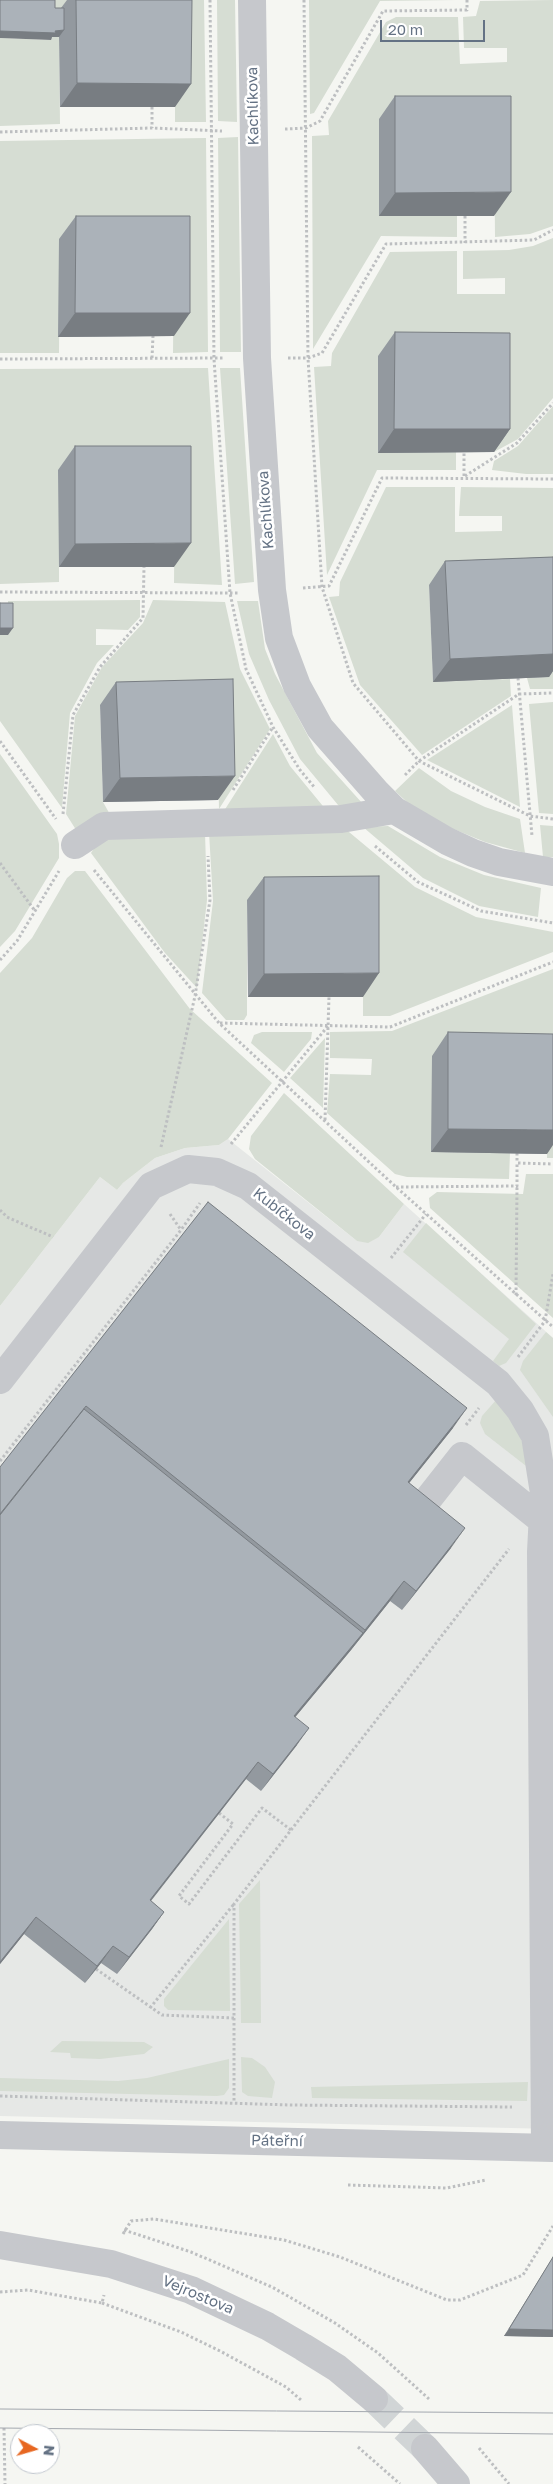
<!DOCTYPE html>
<meta charset="utf-8">
<style>
body{margin:0}
#map{position:relative;width:553px;height:2484px;overflow:hidden;background:#f5f6f2;font-family:"Golos Text",sans-serif}
canvas{display:block}
.north{position:absolute;left:10px;top:2424px;width:50px;height:50px;box-sizing:border-box;background:#fff;border:1px solid #c1c7ce;border-radius:50%;rotate:96deg;font-size:14px;font-weight:700;line-height:20px;text-align:center;color:#647284}
.north::after{content:'';display:block;margin:auto;width:18px;height:22px;background:#e76721;clip-path:polygon(50% 0,100% 100%,50% 72%,0 100%)}
.scale{position:absolute;left:380px;top:20px;width:105px;height:22px;box-sizing:border-box;border:2px solid #647284;border-top:0;padding-left:6px;font-size:15px;line-height:18px;white-space:nowrap;color:#647284;-webkit-text-stroke:4px #fff;paint-order:stroke}
</style>
<div id="map">
<canvas width="553" height="2484"></canvas>
<div class="north">N</div>
<div class="scale">20 m</div>
</div>
<script>
const ctx = document.querySelector('canvas').getContext('2d');
ctx.lineJoin = 'round';
function fillPath(path, color) { ctx.fillStyle = color; ctx.fill(path, 'evenodd'); }
const poly = rows => new Path2D(rows.map(r => 'M' + r).join(''));
function strokePath(path, color, width, dash) { ctx.strokeStyle = color; ctx.lineWidth = width; ctx.lineCap = dash ? 'butt' : 'round'; ctx.setLineDash(dash || []); ctx.stroke(path); }
function label(font, color, halo, rows, align = 'center') {
  ctx.font = font + ' "Golos Text",sans-serif'; ctx.lineWidth = 5; ctx.setLineDash([]); ctx.textBaseline = 'middle'; ctx.strokeStyle = halo; ctx.fillStyle = color; for (const [text, x, y, turn = 0] of rows) {
    ctx.save(); ctx.translate(x, y); ctx.rotate((+turn || 0) * Math.PI / 180); ctx.textAlign = isNaN(turn) ? turn : align; if (halo) ctx.strokeText(text, 0, 0); ctx.fillText(text, 0, 0); ctx.restore();
  }
}
fillPath(poly([
 [228,1139,357,1241,379,1237,404,1204,553,1338,553,2129,0,2116,0,1306,100,1177,117,1190,123,1183,155,1158,185,1148,219,1145]
]), '#e6e8e6');
fillPath(poly([
 [51,0,204,0,206,122,175,122,175,107,59,15],
 [217,0,235,0,237,122,218,121],
 [309,0,457,0,380,1,314,113,310,114],
 [553,0,553,226,530,234,495,237,494,119,379,216,457,216,457,237,381,236,313,349,312,136,329,135,328,121,386,22,396,17,458,17,460,64,507,62,507,48,464,48,463,17,476,16,480,1],
 [50,37,59,37,60,124,0,126,0,38,50,40],
 [238,137,241,352,220,352,218,138],
 [206,138,208,352,173,353,174,239,60,239,59,353,0,353,0,141],
 [553,238,553,398,518,439,494,452,456,452,456,470,377,470,327,575,314,367,331,366,332,353,390,252,457,251,457,294,505,294,505,278,463,279,463,251,509,250,533,246],
 [208,368,222,585,174,583,175,470,59,567,59,582,0,584,0,369],
 [220,368,240,368,254,582,235,584],
 [553,406,553,474,526,474,492,470,494,461,518,446],
 [386,487,455,487,455,532,502,531,502,516,459,516,461,487,553,488,553,689,530,689,527,678,549,677,545,580,429,585,433,682,510,679,511,696,422,755,360,685,329,597,339,596,340,582],
 [140,600,140,617,128,630,96,629,96,645,114,645,97,663,70,713,62,808,0,721,0,635,8,635,8,601],
 [153,600,225,602,240,669,270,729,219,809,217,702,100,706,103,802,112,818,78,833,66,814,75,716,102,667,143,623],
 [237,601,258,601,265,649,275,674,317,753,363,804,343,811,300,759,269,700,249,654],
 [553,702,553,814,539,813,529,704],
 [512,705,520,807,427,760],
 [273,734,290,766,327,811,222,814],
 [0,754,57,834,59,844,59,858,15,931,0,947],
 [419,768,451,791,485,807,520,819,525,853,485,842,451,828,408,803,395,791],
 [540,825,553,826,553,857,543,857],
 [388,826,440,857,484,875,541,888,538,917,479,906,423,878,363,827],
 [343,827,415,887,476,917,553,932,553,952,390,1016,363,1016,363,900,247,901,247,1015,244,1020,226,1020,202,993,213,901,209,832],
 [205,832,207,900,197,988,165,953,91,853,100,839],
 [75,871,85,871,190,1009,272,1083,228,1139,219,1145,185,1148,155,1158,123,1183,117,1190,100,1177,0,1306,0,973,32,938,67,878],
 [553,969,553,1158,547,1158,548,1057,431,1152,510,1153,509,1179,407,1177,395,1174,327,1113,330,1074,371,1075,372,1059,330,1058,330,1032,392,1031],
 [262,1032,312,1032,311,1039,284,1072,251,1043,254,1035],
 [325,1038,323,1108,290,1078],
 [284,1093,404,1204,379,1237,368,1243,357,1241,255,1159,249,1149,251,1136],
 [526,1174,553,1174,553,1318,430,1208,429,1198,437,1192,523,1194],
 [426,1223,536,1324,506,1363,499,1366,493,1361,509,1339,403,1252],
 [546,1332,553,1338,553,1417,520,1370,523,1361],
 [497,1399,517,1425,530,1469,485,1434,480,1423,482,1416],
 [260,1880,261,2023,241,2023,239,1904],
 [229,1919,230,2011,168,2010,164,2006,164,1999],
 [62,2041,144,2042,153,2047,144,2054,100,2059,71,2058,70,2053,50,2052],
 [241,2057,252,2058,265,2067,275,2082,272,2098,248,2096,242,2092],
 [229,2059,229,2088,224,2095,217,2096,0,2091,0,2078,118,2081,147,2078],
 [528,2082,527,2101,312,2098,311,2087]
]), '#d6ddd3');
strokePath(poly([
 [374,2399,425,2448]
]), '#d1d5d6', 28, [28, 14]);
strokePath(poly([
 [210,0,214,359,230,593,246,669,273,727,300,770,315,788],
 [304,0,308,358,322,587,353,683,419,761,530,816,553,819],
 [152,107,152,128],
 [285,129,306,128,320,121,383,11,467,10,467,0],
 [0,132,152,128,222,131],
 [465,216,465,243],
 [152,358,153,336],
 [288,358,308,358,322,353,386,244,534,240,553,230],
 [0,359,224,358],
 [464,476,464,452],
 [465,476,517,443,553,403],
 [303,588,329,586,382,478,553,479],
 [0,592,239,593],
 [518,678,532,836],
 [0,741,56,819],
 [405,775,419,761,519,694,553,693],
 [233,790,273,727],
 [63,814,73,715,100,667,143,618,144,567],
 [375,846,418,882,481,911,553,923],
 [0,863,35,911],
 [94,870,219,1023,396,1187,553,1327],
 [0,960,17,941,59,871],
 [220,1023,390,1027,553,962],
 [325,1120,329,997],
 [231,1144,328,1026],
 [161,1147,195,996,210,900,208,856],
 [517,1153,517,1163],
 [396,1187,517,1186,517,1163,553,1164],
 [0,1210,7,1217,53,1237],
 [170,1214,181,1230],
 [391,1258,426,1214],
 [516,1295,517,1186],
 [518,1357,545,1321,553,1274],
 [466,1425,479,1408],
 [0,1461,181,1230,200,1203],
 [219,1813,233,1824,179,1896,189,1904,262,1808,291,1830,234,1904,234,2102],
 [291,1830,509,1549],
 [96,1969,162,2015,234,2018],
 [150,2008,234,1904],
 [0,2096,290,2105,512,2107],
 [348,2185,447,2188,486,2180],
 [124,2230,191,2252,272,2287,335,2323,378,2353,429,2399],
 [123,2234,131,2221,154,2219,284,2240,340,2257,447,2300,460,2300,523,2275,553,2226],
 [0,2292,28,2290,102,2303,104,2295],
 [102,2303,181,2332,220,2351,286,2387,301,2400],
 [4,2428,5,2484],
 [358,2447,400,2484],
 [479,2448,509,2484]
]), '#bdbfc1', 3, [2.5, 2.5]);
strokePath(poly([
 [252,0,257,358,272,590,279,638,297,686,320,728,377,793,394,810,447,841,473,853,499,862,553,872],
 [75,845,104,826,341,819,394,810],
 [0,1380,151,1186,188,1169,217,1172,248,1186,498,1383,520,1410,535,1436,544,1493,541,1552,545,2148],
 [414,1517,462,1456,543,1521],
 [0,2135,553,2148],
 [0,2245,111,2264,191,2290,267,2326,303,2347,337,2368,374,2399],
 [425,2448,456,2484]
]), '#c6c8cc', 28);
strokePath(poly([
 [0,2409,553,2413],
 [0,2428,553,2434]
]), '#a3a8af', 1);
fillPath(poly([
 [67,0,192,0,175,107,60,107,59,37,52,37,51,40,55,8,61,8],
 [395,96,494,216,379,216,379,119],
 [76,216,174,336,58,337,59,239],
 [395,332,510,429,494,452,378,453,378,356],
 [75,446,174,567,59,567,58,470],
 [553,557,553,671,549,677,433,682,429,585,445,561],
 [116,682,218,800,103,802,100,705],
 [264,877,363,997,248,997,247,900],
 [448,1032,547,1154,431,1152,432,1056],
 [208,1202,453,1428,409,1483,451,1548,402,1610,390,1601,351,1650,295,1717,297,1745,261,1791,246,1779,151,1901,164,1912,152,1929,117,1974,101,1963,85,1983,24,1934,0,1964,0,1467],
 [553,2257,553,2337,504,2336]
]), '#93999f');
fillPath(poly([
 [64,30,59,37,52,37,51,40,0,38,0,31],
 [77,83,191,84,175,107,60,107],
 [511,192,494,216,379,216,395,193],
 [75,313,190,313,174,336,58,337],
 [394,429,510,429,494,452,378,453],
 [191,543,174,567,59,567,75,544],
 [0,628,13,628,8,635,0,635],
 [553,654,553,671,549,677,433,682,450,659],
 [235,776,218,800,103,802,120,778],
 [379,973,363,997,248,997,264,974],
 [448,1129,553,1130,553,1145,547,1154,431,1152],
 [467,1408,453,1428,394,1502,408,1482],
 [465,1528,451,1548,402,1610,416,1591],
 [404,1581,390,1601,351,1650,365,1630],
 [363,1633,351,1650,282,1733,294,1716],
 [309,1728,297,1745,261,1791,273,1774],
 [258,1762,246,1779,138,1917,150,1900],
 [164,1912,152,1929,117,1974,129,1957],
 [36,1917,24,1934,0,1964,0,1962],
 [113,1946,101,1963,85,1983,97,1966],
 [509,2329,553,2330,553,2337,504,2336]
]), '#787d82');
const building = poly([
 [0,0,55,0,55,8,64,8,64,30,55,31,56,33,0,31,0,0],
 [76,0,192,0,191,84,77,83,76,0],
 [395,96,511,96,511,192,395,193,395,96],
 [76,216,190,216,190,313,75,313,76,216],
 [395,332,510,333,510,429,394,429,395,332],
 [75,446,191,446,191,543,75,544,75,446],
 [553,557,553,654,450,659,445,561,553,557],
 [0,603,13,603,13,628,0,628,0,603],
 [233,679,235,776,120,778,116,682,233,679],
 [379,876,379,973,264,974,264,877,379,876],
 [448,1032,553,1034,553,1130,448,1129,448,1032],
 [208,1202,467,1408,408,1482,465,1528,416,1591,404,1581,365,1630,86,1406,0,1514,0,1467,208,1202],
 [84,1409,363,1633,294,1716,309,1728,273,1774,258,1762,150,1900,164,1912,129,1957,113,1946,97,1966,36,1917,0,1962,0,1515,84,1409],
 [553,2257,553,2330,509,2329,553,2257]
]);
fillPath(building, '#abb2b9');
strokePath(building, '#787d82', 1);
label('15px', '#647284', '#fff', [
 ["Kachlíkova",253,106,-91],
 ["Kachlíkova",266,510,-94],
 ["Kubíčkova",284,1214,38],
 ["Páteřní",277,2141,1],
 ["Vejrostova",198,2295,23]
]);
</script>
